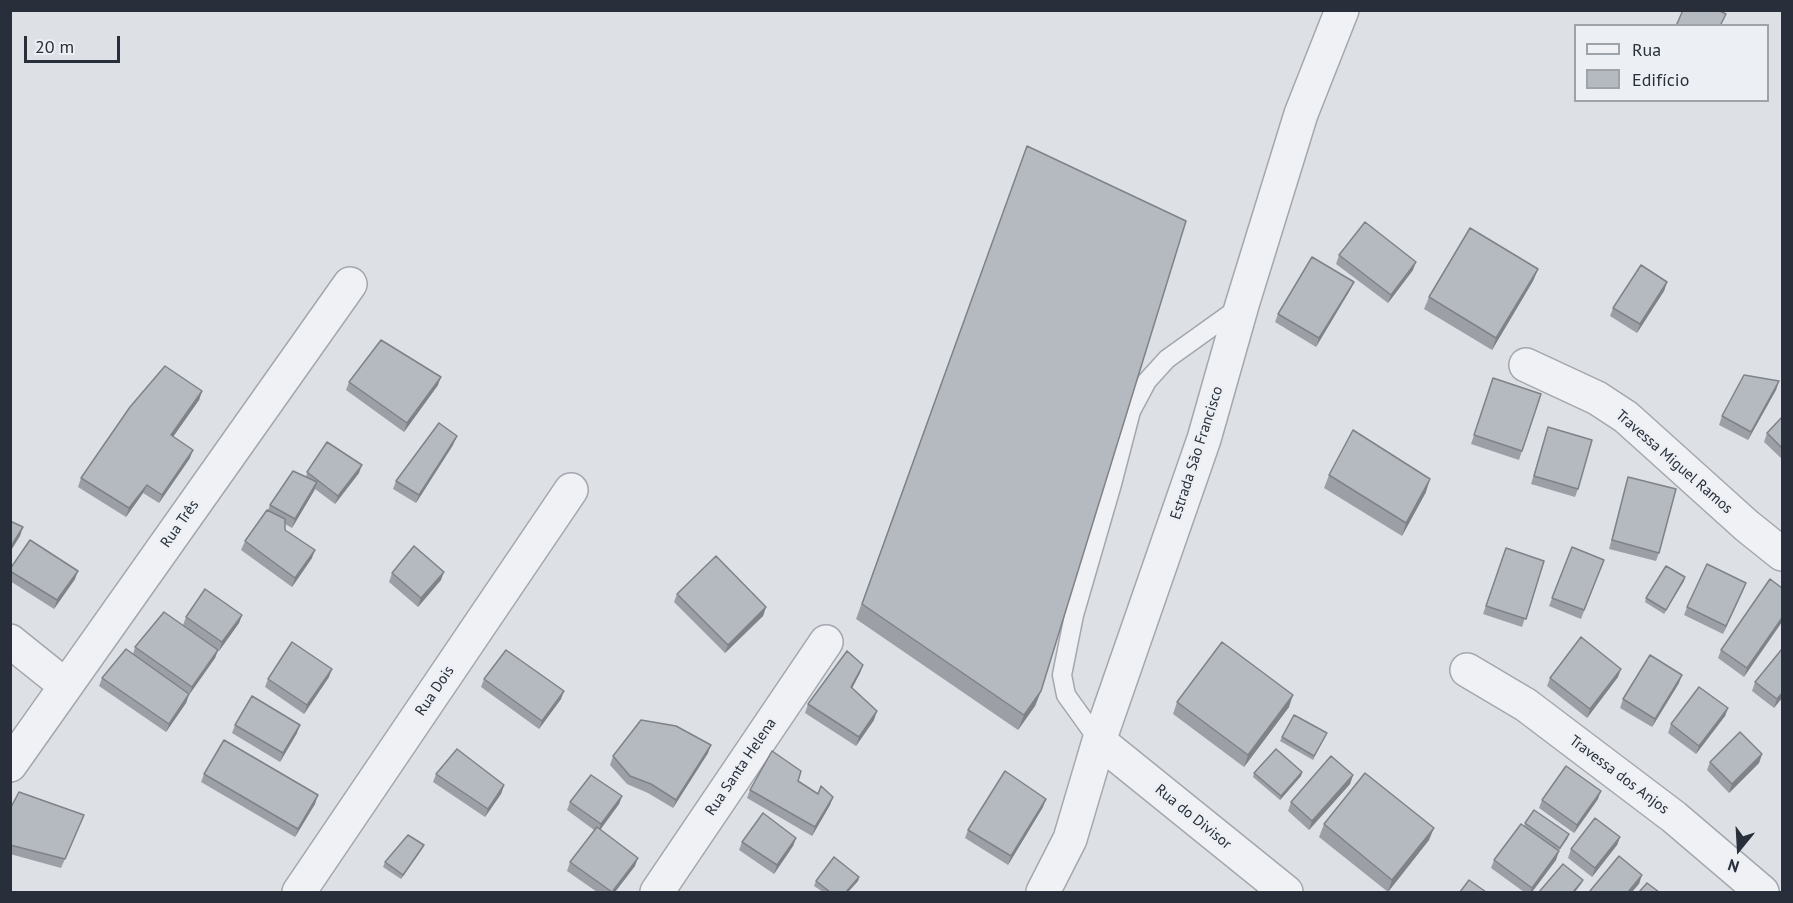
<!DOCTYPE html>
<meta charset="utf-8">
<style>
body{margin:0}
#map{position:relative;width:1793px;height:903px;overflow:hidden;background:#dde0e5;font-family:"PT Sans",sans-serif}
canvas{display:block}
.frame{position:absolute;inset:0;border:12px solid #282f3a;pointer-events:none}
.legend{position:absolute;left:1574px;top:24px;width:195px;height:78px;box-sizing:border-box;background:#eceff3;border:2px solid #9ea2a9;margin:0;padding:8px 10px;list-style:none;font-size:18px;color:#282f3a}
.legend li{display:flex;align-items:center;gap:12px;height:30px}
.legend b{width:30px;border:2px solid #9ea2a9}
.north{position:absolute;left:1709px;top:819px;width:60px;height:60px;-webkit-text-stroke:4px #eceff3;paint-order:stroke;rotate:198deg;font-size:16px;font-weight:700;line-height:24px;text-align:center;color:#282f3a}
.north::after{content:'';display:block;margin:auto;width:21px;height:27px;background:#282f3a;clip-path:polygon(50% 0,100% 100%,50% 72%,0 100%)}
.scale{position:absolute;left:24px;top:36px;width:96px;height:27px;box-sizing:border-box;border:3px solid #282f3a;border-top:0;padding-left:8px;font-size:18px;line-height:21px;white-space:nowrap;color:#282f3a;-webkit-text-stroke:4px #eceff3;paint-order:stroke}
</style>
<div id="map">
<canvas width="1793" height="903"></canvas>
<div class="frame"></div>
<ul class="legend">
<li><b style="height:8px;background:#eff1f4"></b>Rua</li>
<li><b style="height:16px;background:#b5bac1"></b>Edifício</li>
</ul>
<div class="north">N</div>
<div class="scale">20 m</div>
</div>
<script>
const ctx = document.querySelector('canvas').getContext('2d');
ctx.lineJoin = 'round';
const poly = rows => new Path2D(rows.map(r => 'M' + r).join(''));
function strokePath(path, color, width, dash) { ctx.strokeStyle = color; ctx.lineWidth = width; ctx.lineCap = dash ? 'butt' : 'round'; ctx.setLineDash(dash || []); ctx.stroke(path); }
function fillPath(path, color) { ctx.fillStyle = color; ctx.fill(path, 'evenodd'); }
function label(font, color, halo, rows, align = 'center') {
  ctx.font = font + ' "PT Sans",sans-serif'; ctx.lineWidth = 5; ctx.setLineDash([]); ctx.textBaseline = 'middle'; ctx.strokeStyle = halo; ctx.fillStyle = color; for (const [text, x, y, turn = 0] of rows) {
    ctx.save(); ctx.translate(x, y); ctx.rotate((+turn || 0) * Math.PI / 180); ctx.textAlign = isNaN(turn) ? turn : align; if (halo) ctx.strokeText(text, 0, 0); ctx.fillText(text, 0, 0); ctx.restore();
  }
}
const service = poly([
 [1099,741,1066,695,1062,675,1074,615,1112,484,1131,411,1147,381,1167,359,1241,306]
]);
const minor = poly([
 [1526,365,1597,398,1626,417,1747,526,1782,554],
 [10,641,66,686],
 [1467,670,1526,705,1674,817,1762,892],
 [10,765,350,284],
 [299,892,571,490],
 [657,892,826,642]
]);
const tertiary = poly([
 [1099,741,1286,892],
 [1043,892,1070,839,1099,741,1204,439,1242,305,1301,114,1342,10]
]);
strokePath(service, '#a3a7ae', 21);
strokePath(minor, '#a3a7ae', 36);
strokePath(tertiary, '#a3a7ae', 36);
strokePath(service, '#eff1f4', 18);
strokePath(minor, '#eff1f4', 33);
strokePath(tertiary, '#eff1f4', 33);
fillPath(poly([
 [1027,146,1041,691,1035,706,1018,730,856,619],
 [1339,255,1413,270,1388,303,1336,264],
 [1538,269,1533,281,1492,350,1424,309,1429,297],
 [1667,282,1664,291,1637,333,1610,316,1613,308],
 [1350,290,1316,347,1275,322,1278,314],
 [1493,378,1541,394,1519,460,1471,444],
 [1779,381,1776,390,1748,440,1719,425,1722,416],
 [349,382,438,385,404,432,346,390],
 [202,391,199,400,173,437,190,458,159,503,143,493,126,517,78,487,81,478],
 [1782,417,1782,459,1764,442,1767,433],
 [1548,427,1578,489,1575,497,1531,484],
 [453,445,416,503,393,489,396,481],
 [307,472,359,473,335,504,315,489,292,528,285,524,285,530,312,558,292,587,241,550,245,541,268,510,270,505,306,477],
 [1329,475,1426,492,1402,536,1324,488],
 [1628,477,1659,553,1656,561,1609,549],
 [1572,547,1604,560,1581,619,1549,606],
 [1506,548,1544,561,1522,627,1483,614],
 [10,569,75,579,54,609,10,581],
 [392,573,441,580,418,607,389,582],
 [1684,581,1664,614,1645,602,1646,598],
 [1746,583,1723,634,1684,615,1687,607],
 [1782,588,1744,677,1718,658,1721,650],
 [677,594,766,607,763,616,725,653,674,602],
 [242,615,239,623,219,651,218,650,215,658,189,695,186,703,166,732,99,686,102,678,133,654,135,647,183,625,186,617],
 [1782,649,1782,698,1774,708,1752,691,1755,682],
 [863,665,860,673,852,688,874,720,856,746,805,713,808,704],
 [329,677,304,714,265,687,268,679],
 [1618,677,1587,718,1547,686,1550,678],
 [484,679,561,699,539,729,481,687],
 [1679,683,1652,727,1620,708,1623,699],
 [1177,702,1289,707,1244,767,1173,714],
 [1728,708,1725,716,1696,754,1668,733,1671,724],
 [235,725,297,733,280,762,232,733],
 [1282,737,1325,737,1313,760,1280,741],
 [708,753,673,808,648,793,627,784,610,765,613,756],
 [1762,754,1759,763,1729,793,1707,770,1710,762],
 [1302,772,1301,776,1280,800,1253,777,1254,773],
 [204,774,315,804,295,837,201,782],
 [436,774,504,785,501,794,485,817,433,782],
 [1353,775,1350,784,1309,830,1288,811,1291,802],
 [798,781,818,794,833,797,830,805,812,836,747,798,750,790],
 [622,796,619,804,600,829,635,866,615,892,597,892,567,871,570,862,594,830,567,810,570,802],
 [1598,799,1574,833,1539,808,1542,800],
 [1043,807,1008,865,965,838,968,830],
 [10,809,84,815,61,868,10,854],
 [1525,823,1569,834,1567,839,1558,851,1556,860,1532,892,1524,892,1491,868,1494,860,1524,826],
 [1324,824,1429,840,1388,892,1319,837],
 [1620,837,1617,845,1592,877,1568,858,1571,849],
 [796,838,793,846,774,874,739,850,742,842],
 [422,849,401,879,383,867,385,862],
 [859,877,858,881,848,892,823,892,814,886,816,881]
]), '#9ca0a6');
fillPath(poly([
 [1416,262,1413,270,1388,303,1391,295],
 [1538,269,1533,281,1492,350,1496,338],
 [1354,282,1350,290,1316,347,1319,338],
 [1667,282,1664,291,1637,333,1640,324],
 [441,377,438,385,404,432,407,423],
 [1779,381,1776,390,1748,440,1751,432],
 [202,391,199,400,168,444,171,435],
 [457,436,453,445,416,503,419,495],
 [193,450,190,458,159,503,162,495],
 [362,465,359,473,335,504,338,496],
 [1430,479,1426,492,1402,536,1406,523],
 [317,482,314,491,292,528,295,519],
 [147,485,143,493,126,517,129,508],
 [23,527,20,536,10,552,10,548],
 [315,550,312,558,292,587,295,578],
 [78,571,75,579,54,609,57,600],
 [444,572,441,580,418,607,421,598],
 [1685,577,1684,581,1664,614,1666,610],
 [1746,583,1743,591,1723,634,1726,626],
 [766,607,763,616,725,653,728,645],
 [242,615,239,623,219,651,222,642],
 [1782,618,1782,622,1744,677,1747,668],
 [218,650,215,658,189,695,192,687],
 [863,665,860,673,848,696,851,687],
 [332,669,329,677,304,714,307,705],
 [1621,669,1618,677,1587,718,1590,709],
 [1682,675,1679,683,1652,727,1655,719],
 [564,691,561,699,539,729,542,721],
 [1041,691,1035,706,1018,730,1024,715],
 [1782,693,1782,698,1774,708,1777,699],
 [189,694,186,703,166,732,169,724],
 [1293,695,1289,707,1244,767,1248,755],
 [1728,708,1725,716,1696,754,1699,746],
 [877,711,874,720,856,746,859,737],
 [300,725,297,733,280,762,283,753],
 [711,745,708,753,673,808,676,800],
 [1762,754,1759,763,1729,793,1732,784],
 [1302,772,1301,776,1280,800,1281,796],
 [1353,775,1350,784,1309,830,1312,821],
 [504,785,501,794,485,817,488,809],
 [1601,791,1598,799,1574,833,1577,825],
 [318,795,315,804,295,837,298,829],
 [622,796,619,804,598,833,601,824],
 [833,797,830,805,812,836,815,827],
 [1046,799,1043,807,1008,865,1011,856],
 [1434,828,1429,840,1388,892,1392,880],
 [1569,834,1567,839,1558,852,1560,848],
 [1620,837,1617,845,1592,877,1595,868],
 [796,838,793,846,774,874,777,865],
 [424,845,422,849,401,879,403,875],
 [1559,851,1556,860,1532,892,1530,892,1532,888],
 [638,858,635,866,615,892,612,892],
 [1642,875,1639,884,1632,892,1628,892],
 [859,877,858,881,848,892,846,892],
 [1583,880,1581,884,1575,892,1573,892]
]), '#7f8287');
const building = poly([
 [1683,10,1718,10,1726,14,1720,26,1676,26,1683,10],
 [1027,146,1186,221,1041,691,1024,715,862,604,1027,146],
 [1365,222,1416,262,1391,295,1339,255,1365,222],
 [1470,228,1538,269,1496,338,1429,297,1470,228],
 [1312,257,1354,282,1319,338,1278,314,1312,257],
 [1641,265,1667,282,1640,324,1613,308,1641,265],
 [381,340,441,377,407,423,349,382,381,340],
 [165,366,202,391,171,435,193,450,162,495,147,485,129,508,81,478,130,407,165,366],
 [1744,375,1779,381,1751,432,1722,416,1744,375],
 [1493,378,1541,394,1522,451,1474,435,1493,378],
 [1782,417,1782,448,1767,433,1782,417],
 [439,423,457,436,419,495,396,481,439,423],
 [1548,427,1592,440,1578,489,1534,476,1548,427],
 [1353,430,1430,479,1406,523,1329,475,1353,430],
 [327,442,362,465,338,496,307,472,327,442],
 [293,471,317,482,295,519,270,505,293,471],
 [1628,477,1676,489,1659,553,1612,540,1628,477],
 [267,510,285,519,285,530,315,550,295,578,245,541,267,510],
 [10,521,23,527,10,548,10,521],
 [30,540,78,571,57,600,10,571,10,569,30,540],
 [414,546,444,572,421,598,392,573,414,546],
 [1572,547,1604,560,1584,610,1552,598,1572,547],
 [1506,548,1544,561,1526,619,1486,606,1506,548],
 [716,556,766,607,728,645,677,594,716,556],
 [1707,564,1746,583,1726,626,1687,607,1707,564],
 [1666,566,1685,577,1666,610,1646,598,1666,566],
 [1770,579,1782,588,1782,618,1747,668,1721,650,1770,579],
 [205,589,242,615,222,642,186,617,205,589],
 [164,612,218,650,192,687,135,647,164,612],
 [1581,637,1621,669,1590,709,1550,678,1581,637],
 [292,642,332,669,307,705,268,679,292,642],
 [1222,642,1293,695,1248,755,1177,702,1222,642],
 [126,649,189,694,169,724,102,678,126,649],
 [1782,649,1782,693,1777,699,1755,682,1782,649],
 [506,650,564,691,542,721,484,679,506,650],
 [847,651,863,665,851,687,877,711,859,737,808,704,847,651],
 [1650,655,1682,675,1655,719,1623,699,1650,655],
 [1699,687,1728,708,1699,746,1671,724,1699,687],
 [252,696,300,725,283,753,235,725,252,696],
 [1294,715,1327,733,1314,756,1282,737,1294,715],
 [641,720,676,726,711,745,676,800,651,784,630,776,613,756,641,720],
 [1740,732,1762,754,1732,784,1710,762,1740,732],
 [224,740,318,795,298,829,204,774,224,740],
 [457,749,504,785,488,809,436,774,457,749],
 [1276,749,1302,772,1281,796,1254,773,1276,749],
 [772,751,801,771,798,781,818,794,821,786,833,797,815,827,750,790,772,751],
 [1331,756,1353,775,1312,821,1291,802,1331,756],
 [1566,766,1601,791,1577,825,1542,800,1566,766],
 [1005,771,1046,799,1011,856,968,830,1005,771],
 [1365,773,1434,828,1392,880,1324,824,1365,773],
 [591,775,622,796,601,824,570,802,591,775],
 [19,792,84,815,65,859,10,845,10,809,19,792],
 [1534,810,1569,834,1560,848,1525,823,1534,810],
 [763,813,796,838,777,865,742,842,763,813],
 [1595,818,1620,837,1595,868,1571,849,1595,818],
 [1521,824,1559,851,1532,888,1494,860,1521,824],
 [597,827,638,858,612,892,570,862,597,827],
 [408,835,424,845,403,875,385,862,408,835],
 [1619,856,1642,875,1628,892,1592,892,1590,891,1619,856],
 [834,857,859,877,846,892,830,892,816,881,834,857],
 [1563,864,1583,880,1573,892,1539,892,1563,864],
 [1469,880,1486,892,1460,892,1469,880],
 [1647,883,1659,892,1639,892,1647,883]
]);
fillPath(building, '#b5bac1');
strokePath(building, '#7f8287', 1.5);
label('15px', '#282f3a', '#eceff3', [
 ["Estrada São Francisco",1197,453,-72],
 ["Travessa Miguel Ramos",1674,462,41],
 ["Rua Três",180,524,-55],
 ["Rua Dois",435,691,-56],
 ["Rua Santa Helena",741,767,-56],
 ["Travessa dos Anjos",1619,775,37],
 ["Rua do Divisor",1193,817,39]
]);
</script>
